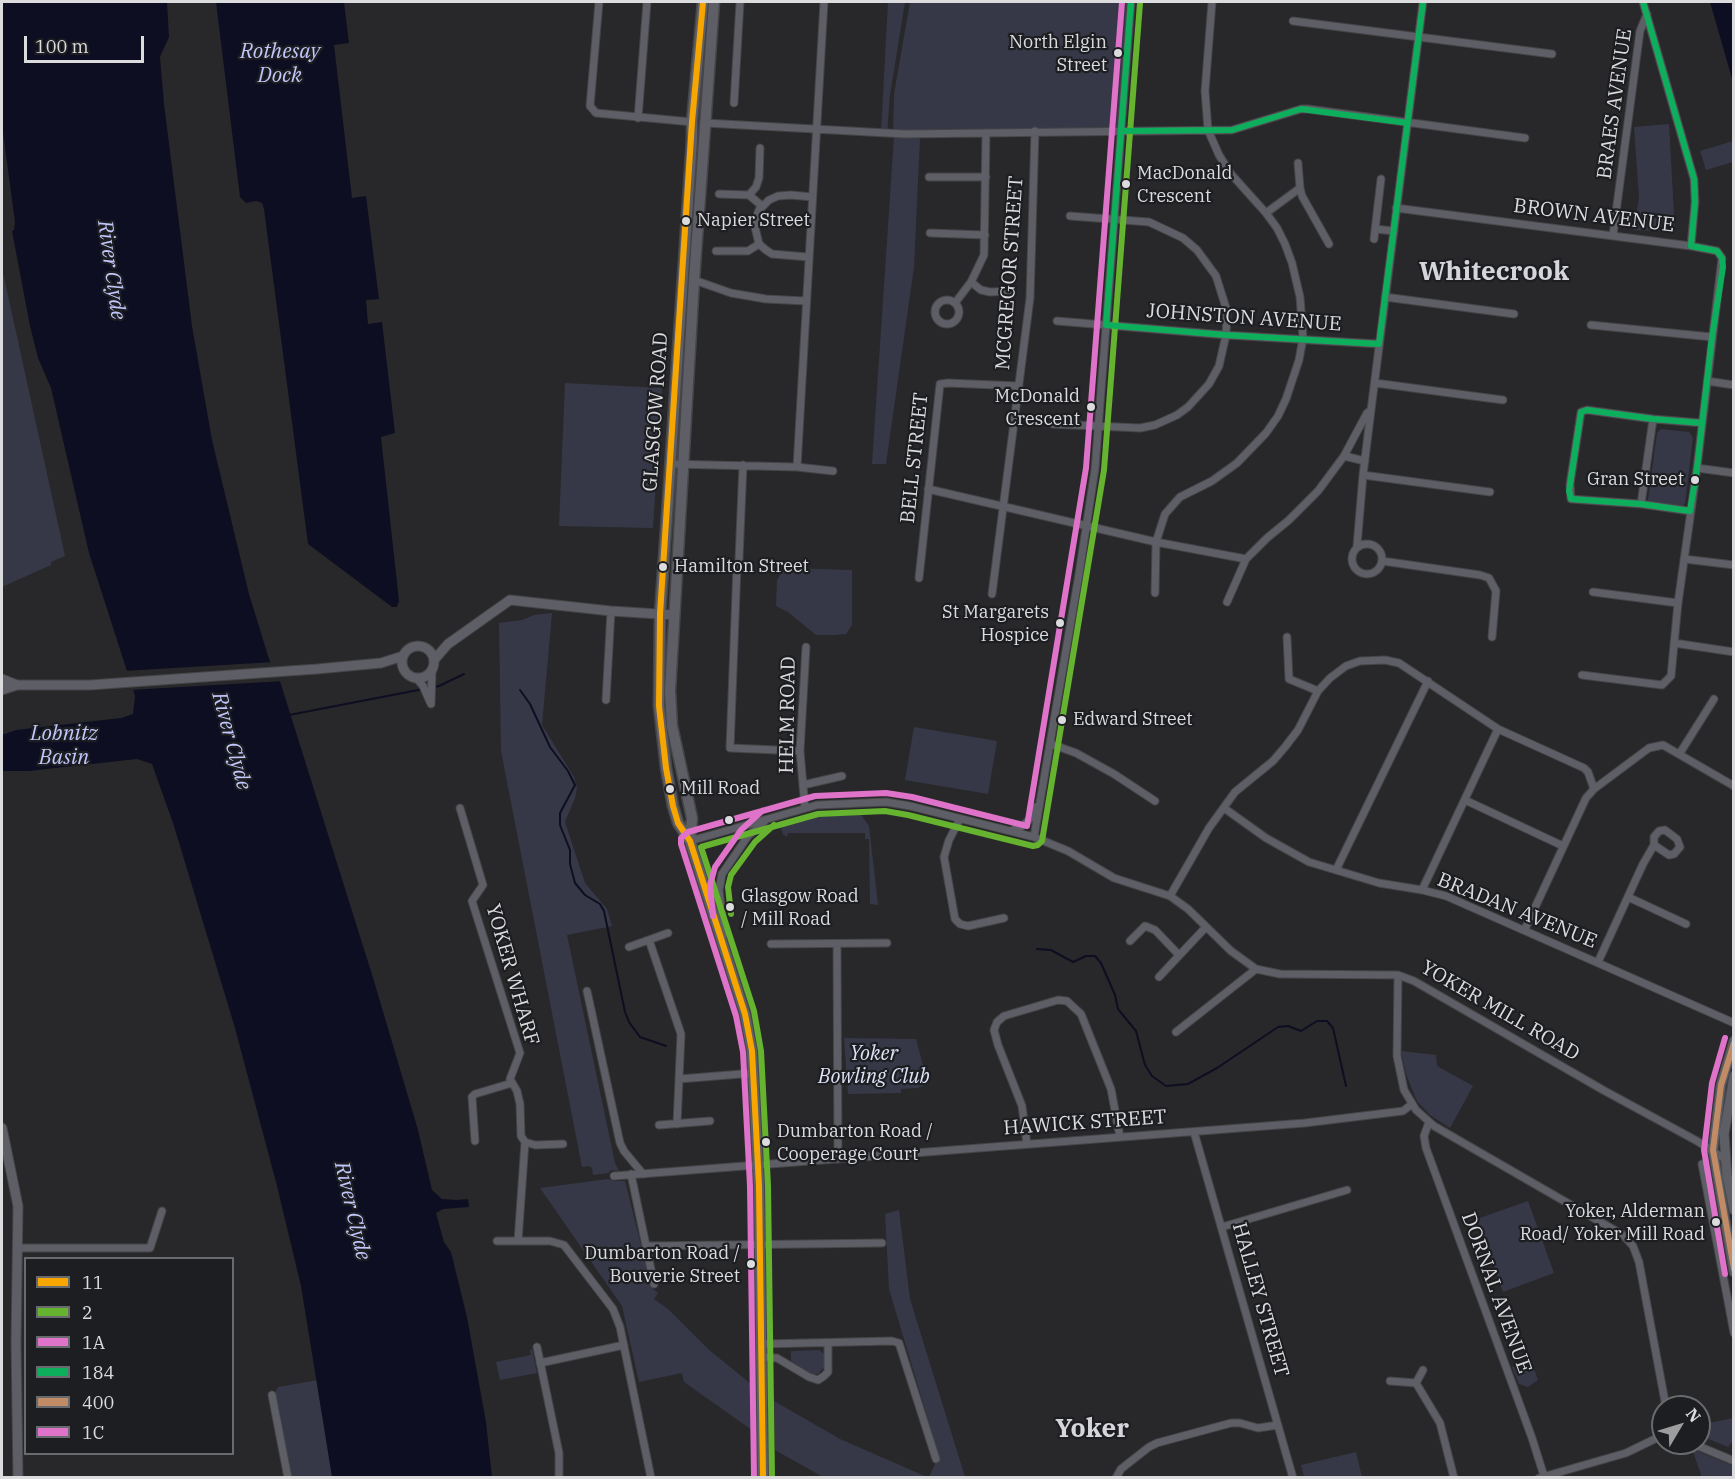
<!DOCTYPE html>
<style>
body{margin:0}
#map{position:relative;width:1735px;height:1479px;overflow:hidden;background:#28282a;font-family:"IBM Plex Serif",serif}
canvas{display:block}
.frame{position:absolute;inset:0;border:3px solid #dcdcdf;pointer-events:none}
.legend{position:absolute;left:24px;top:1257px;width:210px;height:198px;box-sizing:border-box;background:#1d1e21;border:2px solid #696a6d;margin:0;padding:8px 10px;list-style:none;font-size:18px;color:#dcdcdf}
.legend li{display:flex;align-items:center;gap:12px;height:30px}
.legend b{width:30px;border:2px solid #696a6d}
.north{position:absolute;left:1651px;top:1395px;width:60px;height:60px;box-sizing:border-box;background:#1d1e21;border:2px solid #696a6d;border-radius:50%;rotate:52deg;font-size:16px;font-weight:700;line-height:24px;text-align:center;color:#dcdcdf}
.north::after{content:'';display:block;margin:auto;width:21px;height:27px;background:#9d9da0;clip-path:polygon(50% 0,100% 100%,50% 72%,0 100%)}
.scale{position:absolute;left:24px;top:36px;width:120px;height:27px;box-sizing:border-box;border:3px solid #dcdcdf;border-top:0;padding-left:8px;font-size:18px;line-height:21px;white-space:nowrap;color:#dcdcdf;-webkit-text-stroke:4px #1d1e21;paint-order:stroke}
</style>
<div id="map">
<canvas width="1735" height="1479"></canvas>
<div class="frame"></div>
<ul class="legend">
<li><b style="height:8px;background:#f7a600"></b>11</li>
<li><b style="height:8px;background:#65b32e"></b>2</li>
<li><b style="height:8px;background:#df72c9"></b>1A</li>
<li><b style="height:8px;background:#0daf5c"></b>184</li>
<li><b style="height:8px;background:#c18c65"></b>400</li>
<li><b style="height:8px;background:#df72c9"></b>1C</li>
</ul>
<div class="north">N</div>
<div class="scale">100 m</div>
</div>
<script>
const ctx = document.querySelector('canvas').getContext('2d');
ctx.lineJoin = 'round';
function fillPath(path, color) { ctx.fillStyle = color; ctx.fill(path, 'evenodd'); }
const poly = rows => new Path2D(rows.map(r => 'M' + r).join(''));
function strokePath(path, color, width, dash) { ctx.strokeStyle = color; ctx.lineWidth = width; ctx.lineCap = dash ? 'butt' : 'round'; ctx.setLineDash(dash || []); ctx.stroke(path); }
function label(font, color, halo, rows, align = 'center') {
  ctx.font = font + ' "IBM Plex Serif",serif'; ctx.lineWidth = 4.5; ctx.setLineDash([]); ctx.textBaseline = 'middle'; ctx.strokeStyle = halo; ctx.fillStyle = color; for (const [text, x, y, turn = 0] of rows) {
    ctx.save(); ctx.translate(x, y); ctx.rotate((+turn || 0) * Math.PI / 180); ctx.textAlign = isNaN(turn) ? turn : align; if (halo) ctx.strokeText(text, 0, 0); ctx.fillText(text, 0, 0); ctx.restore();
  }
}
fillPath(poly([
 [888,2,905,2,890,95,887,133,881,132],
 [910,2,1133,2,1122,131,893,133,894,94],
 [1669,124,1675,232,1634,230,1639,198,1634,127],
 [894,137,920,138,914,267,886,464,872,464],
 [1733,141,1733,162,1706,170,1700,151],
 [2,268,65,556,51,562,51,565,2,587],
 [565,383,662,388,653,528,559,526],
 [1661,429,1689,432,1693,438,1685,503,1681,507,1651,503,1648,500,1657,433],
 [783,568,852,570,852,625,846,634,834,635,816,635,788,612,776,606,777,581],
 [552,613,542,725,574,777,577,787,575,798,565,822,585,883,607,909,612,926,567,935,615,1163,619,1171,611,1170,608,1173,593,1175,592,1168,589,1166,582,1167,501,751,499,623,522,620,534,615],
 [914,727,997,741,988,794,905,780],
 [858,810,869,826,878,905,870,904,869,839,865,839,865,833,788,833,787,837,783,834,781,829,783,825,787,823,824,811],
 [844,1038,916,1039,928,1084,917,1088,901,1089,901,1093,848,1094],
 [1401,1051,1436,1055,1437,1066,1473,1086,1450,1128,1430,1115,1417,1101,1406,1074],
 [608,1179,615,1181,625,1181,649,1277,653,1289,658,1293,654,1299,668,1309,708,1349,751,1384,752,1430,684,1382,682,1373,639,1382,622,1306,540,1188],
 [1528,1201,1554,1273,1503,1292,1477,1219],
 [899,1210,910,1299,965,1477,929,1477,939,1456,889,1289,885,1214],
 [532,1349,537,1373,500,1380,496,1362,531,1355,530,1350],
 [819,1350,824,1354,825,1366,818,1374,812,1374,791,1361,791,1351],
 [1531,1361,1538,1380,1528,1387,1519,1384,1512,1367],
 [318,1380,332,1477,289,1477,275,1393,278,1387],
 [774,1401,840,1439,927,1477,823,1477,775,1450],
 [1733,1418,1733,1441,1728,1447,1699,1435,1699,1425],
 [1692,1449,1733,1466,1733,1477,1702,1477],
 [1356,1452,1362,1477,1304,1477,1301,1465]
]), '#363847');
fillPath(poly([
 [2,2,167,2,169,37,160,57,164,104,192,326,212,440,249,594,269,659,279,678,374,981,418,1130,432,1190,442,1199,456,1200,468,1199,469,1207,443,1209,436,1213,444,1242,451,1252,467,1317,486,1422,492,1477,332,1477,301,1286,277,1186,235,1028,174,826,152,764,137,759,29,771,2,771,2,735,16,730,121,718,133,714,135,696,89,553,51,388,38,358,30,326,12,231,14,230,15,222,2,125],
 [216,2,344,2,349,43,334,45,352,198,366,196,379,299,366,300,368,324,382,322,395,433,381,437,399,601,397,607,392,607,308,544,264,209,262,203,256,201,246,203,240,197],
 [1710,2,1731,2,1734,11,1733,82]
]), '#0e0e22');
fillPath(poly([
 [274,662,284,681,130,690,124,671]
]), '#28282a');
strokePath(poly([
 [520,690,530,704,550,747,568,771,575,785,560,813,560,825,570,850,570,864,575,883,585,895,600,904,604,911,625,1012,629,1022,640,1037,666,1046],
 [289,715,439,686,464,674],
 [1037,949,1051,950,1073,962,1086,956,1095,956,1101,963,1115,995,1118,1009,1136,1031,1145,1065,1152,1076,1166,1086,1188,1084,1217,1068,1278,1027,1288,1026,1301,1031,1317,1021,1327,1021,1333,1028,1346,1086]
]), '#0e0e22', 2);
const minor = poly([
 [599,2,590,106,596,113,692,122],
 [1643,2,1694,179,1695,202,1691,246],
 [1293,21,1552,54],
 [734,103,740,2],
 [638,118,647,2],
 [705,123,905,134,1232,130,1301,109,1308,109,1525,138],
 [1298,163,1300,188,1302,196,1329,244],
 [929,177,986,177],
 [719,194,749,195,762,206],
 [749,195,756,187,759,178,760,148],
 [1396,208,1691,246,1717,251,1722,258,1697,468,1678,603,1671,676,1662,685,1582,675],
 [1266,213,1300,188],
 [1375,229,1394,231],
 [930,233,985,235],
 [1613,235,1640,31,1647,14],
 [1374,239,1381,179],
 [716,251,748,251,759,244],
 [808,257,772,254,766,250,759,244,754,223,759,210,769,200,778,196,791,195,812,197],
 [694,280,731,293,766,299,806,301],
 [971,282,981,290,990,292,1011,291],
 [1385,297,1514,314],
 '935 312a12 12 0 1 1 24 0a12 12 0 1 1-24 0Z',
 [955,303,971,282,984,255,986,133],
 [1057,321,1226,335,1379,344],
 [1591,325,1712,337],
 [1707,381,1734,385],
 [1375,383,1503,400],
 [1052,424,1140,428,1155,425,1177,415,1188,407,1209,384,1219,366,1226,335,1227,311,1216,276,1197,250,1183,238,1149,222,1070,216],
 [1344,456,1365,461],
 [670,464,797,467,833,471],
 [797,467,824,2],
 [1697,468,1734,473],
 [1363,475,1490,492],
 [928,489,1156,542,1246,559],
 [1641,504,1653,419],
 [1690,511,1641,504,1571,499,1570,484,1581,412,1587,410,1653,419,1702,423],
 '1352 559a15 15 0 1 1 30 0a15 15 0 1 1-30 0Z',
 [1357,546,1363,475,1371,410],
 [739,559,743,465],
 [1684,559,1734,565],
 [1382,561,1480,575,1489,578,1496,591,1492,637],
 [737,566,730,748,800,751],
 [919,578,940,384,948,383,1019,386],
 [1593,592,1678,603],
 [1155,593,1156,542,1165,514,1180,497,1212,481,1237,463,1266,433,1278,416,1286,399,1299,360,1303,338,1300,297,1292,263,1285,244,1277,228,1266,213,1231,174,1219,155,1208,130,1205,91,1212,2],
 [992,594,1030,298,1035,131],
 [1227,602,1246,559,1267,538,1289,520,1318,491,1344,456,1367,413,1371,410,1423,2],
 [1287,637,1289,679,1318,691],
 [1674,643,1734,652],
 [417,679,423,686,430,702],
 [606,700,611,611],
 [431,704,432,670],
 [1051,744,1076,753,1114,774,1155,801],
 [1680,753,1714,699],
 [803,785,842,776],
 [1594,789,1649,748,1663,745,1734,786],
 [1465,800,1563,846],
 [460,808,483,885,472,901,520,1053,510,1079,517,1091,520,1104,521,1136,525,1142,535,1145,563,1144],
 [805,808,800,751,806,647],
 [1224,808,1266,838,1309,862,1379,883,1422,890,1446,896,1734,1023],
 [960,819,949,840,944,857,955,919,960,924,968,926,1004,918],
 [1010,831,1021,827,1030,819,1036,807],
 [1034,837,1079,574,1095,469,1131,2],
 [690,841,817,805,886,802,910,806,1034,837,1068,851,1114,878,1170,896,1188,909,1231,951,1256,969,1280,974,1398,975,1414,981,1603,1090,1697,1141,1725,1159],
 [1336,870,1428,681],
 [1422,890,1498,729],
 [1170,896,1209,828,1235,792,1273,761,1285,747,1298,730,1318,691,1330,678,1346,666,1360,661,1385,660,1399,663,1498,729,1584,768,1588,772,1594,789,1586,798,1525,929],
 [1628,897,1686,924],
 [724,934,719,890,722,874,748,836,765,821],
 [649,940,681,1034,677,1124],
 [1130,941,1145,926,1155,930,1179,955],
 [771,944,887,943],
 [837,944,838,1159],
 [629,947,668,933],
 [1598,962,1643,864,1654,845,1654,837,1659,831,1665,830,1677,839,1680,847,1674,854,1669,855,1654,845],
 [1398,975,1397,1056,1404,1090,1416,1110,1434,1126,1623,1235,1633,1246,1639,1262,1666,1407],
 [1159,977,1205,928],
 [587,991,620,1143,624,1151,643,1174],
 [1176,1032,1256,969],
 [679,1079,754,1073],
 [1429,1122,1424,1136,1426,1148,1532,1438,1544,1476],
 [659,1125,710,1121],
 [1194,1132,1293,1478],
 [475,1141,472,1097,475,1094,512,1083],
 [1027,1144,1022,1106,998,1045,994,1030,997,1022,1004,1016,1058,1000,1067,1001,1081,1014,1111,1089,1120,1137],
 [1702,1164,1734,1333],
 [631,1174,654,1284],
 [614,1176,1305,1123,1403,1111,1412,1104],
 [1222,1227,1347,1190],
 [497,1241,550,1241,564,1245,613,1309,620,1327,651,1478],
 [518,1241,525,1142],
 [646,1246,882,1243],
 [18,1248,150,1248,162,1211],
 [762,1344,892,1341,899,1343,936,1459],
 [537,1347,559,1453,559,1478],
 [762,1357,777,1358,809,1377,818,1380,824,1376,828,1372,828,1343],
 [540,1363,624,1345],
 [1390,1381,1416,1383,1440,1423,1454,1478],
 [1416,1383,1423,1370],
 [272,1395,288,1478],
 [1691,1443,1734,1461],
 [1116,1478,1121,1469,1149,1447,1157,1443,1231,1423,1240,1423,1258,1428,1278,1425],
 [1539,1478,1626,1453,1663,1435]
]);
const tertiary = poly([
 '402 662a16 16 0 1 1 32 0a16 16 0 1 1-32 0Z',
 [434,660,448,644,510,600,611,611,674,615],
 [2,679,17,685],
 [2,690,17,685,90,685,317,669,381,663,403,656],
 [1734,1041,1721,1085,1713,1150,1734,1272],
 [1734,1076,1724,1134,1727,1176,1734,1210],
 [2,1128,18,1206,16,1342,18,1478]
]);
const primary = poly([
 [703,2,692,122,692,140,667,515,660,614,659,706,666,768,673,806,678,823,690,841,745,1014,752,1051,759,1186,763,1478],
 [690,841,692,818,672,726,670,691,694,280,714,2]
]);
strokePath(minor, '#454547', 9);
strokePath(tertiary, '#454547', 11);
strokePath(primary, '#454547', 13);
strokePath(minor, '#5d5e66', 7);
strokePath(tertiary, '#5d5e66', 9);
strokePath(primary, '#5e5e66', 10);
strokePath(poly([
 [703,2,692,122,660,614,659,706,666,768,673,806,678,823,690,841,745,1014,752,1051,759,1186,763,1478]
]), '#f7a600', 6);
strokePath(poly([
 [731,914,728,887,731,875,755,842,774,825],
 [772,1478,768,1186,761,1051,754,1011,701,847,818,814,885,811,908,815,1033,846,1038,845,1042,841,1104,470,1140,3]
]), '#65b32e', 6);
strokePath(poly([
 [713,916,710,885,715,867,741,830,762,811],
 [754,1478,750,1186,743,1052,736,1016,681,844,681,838,688,832,815,796,886,793,912,797,1027,826,1086,468,1122,2]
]), '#df72c9', 6);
strokePath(poly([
 [1131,2,1106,325,1226,335,1379,344,1423,2],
 [1643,2,1694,179,1695,202,1691,246],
 [1122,131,1232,130,1301,109,1408,123],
 [1691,246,1717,251,1722,258,1723,267,1712,337,1697,468,1690,511,1641,504,1571,499,1569,491,1581,412,1587,410,1653,419,1702,423]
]), '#0daf5c', 6);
strokePath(poly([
 [1734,1043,1721,1085,1713,1150,1734,1269]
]), '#c18c65', 6);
strokePath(poly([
 [1725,1274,1704,1150,1712,1083,1725,1038]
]), '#df72c9', 6);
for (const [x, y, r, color] of [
 [1118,53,5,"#dcdcdf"],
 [1126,184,5,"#dcdcdf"],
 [686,221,5,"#dcdcdf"],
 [1091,407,5,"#dcdcdf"],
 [1695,480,5,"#dcdcdf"],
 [663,567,5,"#dcdcdf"],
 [1060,623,5,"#dcdcdf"],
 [1062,720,5,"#dcdcdf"],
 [670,789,5,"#dcdcdf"],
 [729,820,5,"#dcdcdf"],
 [730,907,5,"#dcdcdf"],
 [766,1142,5,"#dcdcdf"],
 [1716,1222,5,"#dcdcdf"],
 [751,1264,5,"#dcdcdf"]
]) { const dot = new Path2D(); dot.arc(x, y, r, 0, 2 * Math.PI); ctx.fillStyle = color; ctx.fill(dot); strokePath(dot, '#1d1e21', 2); }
label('18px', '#dcdcdf', '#1d1e21', [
 ["North Elgin",1107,43,"right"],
 ["Street",1107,66,"right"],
 ["MacDonald",1137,174],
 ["Crescent",1137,197],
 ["Napier Street",697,221],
 ["McDonald",1080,397,"right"],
 ["Crescent",1080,420,"right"],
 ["Gran Street",1684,480,"right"],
 ["Hamilton Street",674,567],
 ["St Margarets",1049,613,"right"],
 ["Hospice",1049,636,"right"],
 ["Edward Street",1073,720],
 ["Mill Road",681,789],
 ["Glasgow Road",741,897],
 ["/ Mill Road",741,920],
 ["Dumbarton Road /",777,1132],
 ["Cooperage Court",777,1155],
 ["Yoker, Alderman",1705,1212,"right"],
 ["Road/ Yoker Mill Road",1705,1235,"right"],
 ["Dumbarton Road /",740,1254,"right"],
 ["Bouverie Street",740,1277,"right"]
], 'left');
label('20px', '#dcdcdf', '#1d1e21', [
 ["BRAES AVENUE",1615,104,-82],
 ["BROWN AVENUE",1594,216,7],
 ["MCGREGOR STREET",1010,273,-86],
 ["JOHNSTON AVENUE",1244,318,4],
 ["GLASGOW ROAD",656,412,-86],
 ["BELL STREET",915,458,-84],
 ["HELM ROAD",788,715,-89],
 ["BRADAN AVENUE",1517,911,22],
 ["YOKER WHARF",512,975,74],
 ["YOKER MILL ROAD",1500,1011,30],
 ["HAWICK STREET",1085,1123,-4],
 ["DORNAL AVENUE",1496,1293,70],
 ["HALLEY STREET",1260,1300,74]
]);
label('italic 20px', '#e0e2f8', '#1d1e21', [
 ["Yoker",874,1054],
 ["Bowling Club",874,1077]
]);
label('italic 21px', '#c2c7fd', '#1d1e21', [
 ["Rothesay",280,52],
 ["Dock",280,76],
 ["River Clyde",111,270,82],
 ["Lobnitz",64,734],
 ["Basin",64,758],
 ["River Clyde",231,741,75],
 ["River Clyde",352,1211,77]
]);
label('bold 26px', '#d5d5db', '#1d1e21', [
 ["Whitecrook",1494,272],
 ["Yoker",1092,1429]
]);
</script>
